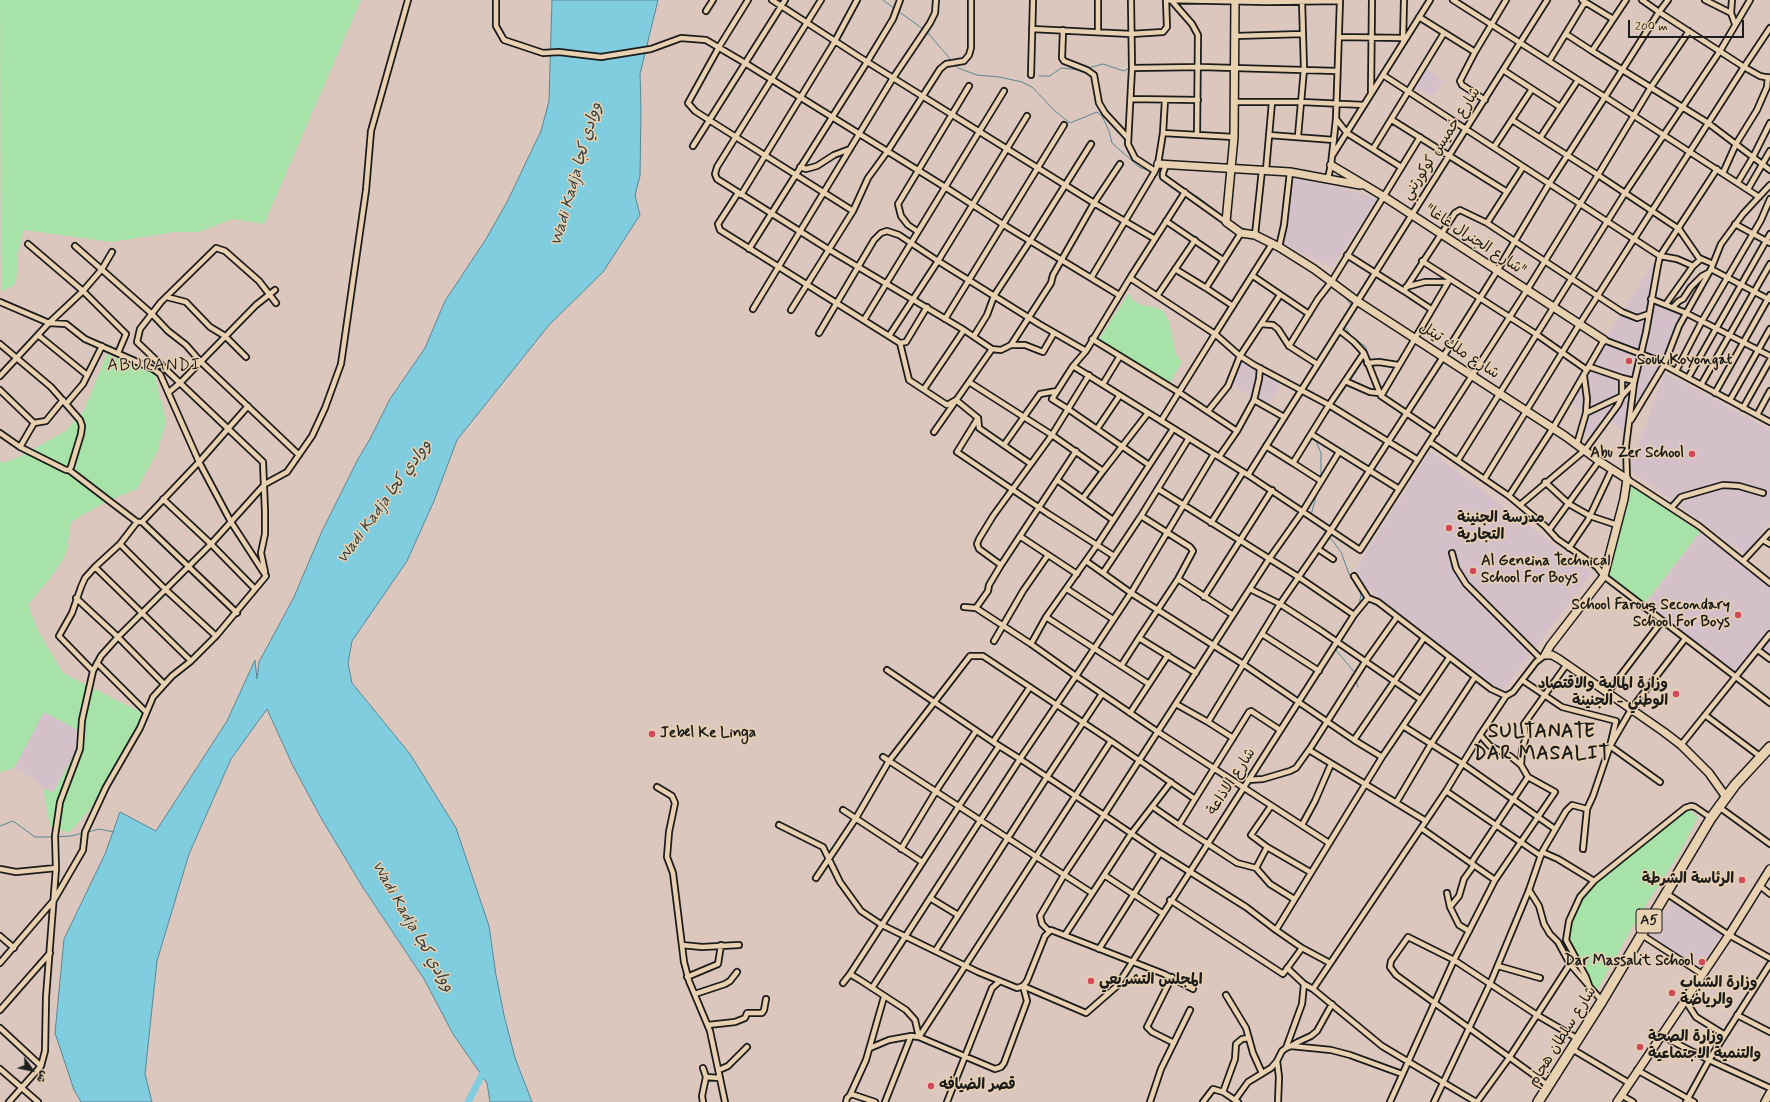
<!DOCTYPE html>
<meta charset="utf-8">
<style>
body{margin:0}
#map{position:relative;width:1770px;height:1102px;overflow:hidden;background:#dcc7bf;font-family:Mynerve,"Playpen Sans Arabic",sans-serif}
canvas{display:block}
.north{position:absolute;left:12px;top:1050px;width:40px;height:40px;-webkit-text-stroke:3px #e8d1b1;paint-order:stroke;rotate:123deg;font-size:11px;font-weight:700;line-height:16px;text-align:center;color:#1c1c1c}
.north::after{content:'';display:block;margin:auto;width:14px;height:18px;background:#1c1c1c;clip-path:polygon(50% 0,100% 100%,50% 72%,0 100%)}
.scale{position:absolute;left:1628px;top:20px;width:116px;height:18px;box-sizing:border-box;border:2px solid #1c1c1c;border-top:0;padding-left:5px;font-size:12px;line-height:14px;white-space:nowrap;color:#1c1c1c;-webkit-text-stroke:3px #e8d1b1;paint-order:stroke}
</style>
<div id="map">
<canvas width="1770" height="1102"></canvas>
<div class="north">ش</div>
<div class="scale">200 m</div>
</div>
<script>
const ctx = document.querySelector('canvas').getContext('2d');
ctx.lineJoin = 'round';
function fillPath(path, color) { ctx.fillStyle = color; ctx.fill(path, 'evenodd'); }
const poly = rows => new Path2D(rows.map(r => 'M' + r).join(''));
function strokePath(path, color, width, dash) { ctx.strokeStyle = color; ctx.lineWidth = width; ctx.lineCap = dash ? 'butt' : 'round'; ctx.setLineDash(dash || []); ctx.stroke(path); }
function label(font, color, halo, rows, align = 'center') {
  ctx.font = font + ' Mynerve,"Playpen Sans Arabic",sans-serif'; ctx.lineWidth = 3; ctx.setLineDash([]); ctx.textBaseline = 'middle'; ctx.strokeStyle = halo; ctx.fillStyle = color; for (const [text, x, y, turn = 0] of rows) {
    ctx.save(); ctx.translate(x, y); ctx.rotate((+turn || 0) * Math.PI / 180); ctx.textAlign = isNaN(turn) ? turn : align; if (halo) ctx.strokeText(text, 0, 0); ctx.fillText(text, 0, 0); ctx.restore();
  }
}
fillPath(poly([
 [1427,69,1443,80,1432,97,1415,86],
 [1293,176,1378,198,1332,267,1283,244],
 [1655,260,1657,261,1650,299,1684,314,1665,361,1629,419,1624,432,1606,418,1592,437,1579,430,1585,411,1570,402,1606,338],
 [1244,354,1282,382,1268,404,1252,399,1229,378],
 [1665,373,1770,430,1770,521,1745,554,1629,469],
 [1430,451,1592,573,1502,692,1365,586,1356,569],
 [1700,533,1770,586,1770,630,1735,676,1646,604],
 [1770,638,1770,656,1761,650],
 [44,712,85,734,53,793,43,788,31,777,14,768],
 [1674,900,1724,932,1698,970,1649,938]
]), '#d4c0c9');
fillPath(poly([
 [0,0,361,0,264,224,232,219,199,232,174,232,112,242,24,230,18,252,16,284,1,292],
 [1129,293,1132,300,1141,305,1157,308,1164,312,1169,322,1176,355,1182,362,1169,384,1099,339],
 [107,354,154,373,166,421,158,450,137,489,105,502,71,522,66,554,54,573,28,605,38,631,63,673,148,716,101,796,69,833,50,826,43,788,53,793,85,734,44,712,14,768,0,772,0,461,2,463,20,457,67,430,84,410],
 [1630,483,1700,532,1645,603,1606,574],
 [1689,810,1698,817,1679,854,1641,912,1596,992,1592,988,1572,950,1567,937,1570,922,1579,904,1594,884,1652,836]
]), '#a7e2a8');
const water = poly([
 [552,0,658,0,640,74,641,109,640,176,635,195,640,215,603,272,549,325,457,440,434,501,407,561,352,641,348,663,352,683,410,754,456,828,489,926,496,975,504,1015,515,1058,532,1102,490,1102,487,1083,453,1034,424,979,362,886,321,818,292,764,267,709,231,759,189,854,157,961,145,1074,152,1102,81,1102,74,1090,55,1033,64,939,105,854,120,812,156,831,227,721,255,660,257,679,259,662,294,597,322,531,358,459,370,439,390,399,425,348,445,301,486,239,507,202,541,131,549,101,552,0]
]);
fillPath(water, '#81cde0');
strokePath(water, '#598692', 1);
strokePath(poly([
 [883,0,895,9],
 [898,11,923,29],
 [927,32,952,61],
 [954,64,958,68,977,75,999,77,1022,82,1032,87,1055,111,1070,123,1097,112,1102,116,1109,131,1112,143,1139,167,1152,172],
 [1138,66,1168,65],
 [1088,68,1103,64,1124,71,1131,67],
 [1039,76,1050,76,1061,68,1079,70],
 [1156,174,1162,178],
 [1189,193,1198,197,1223,216],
 [1237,226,1250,231],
 [1345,297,1351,305,1351,308],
 [1347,322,1345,327,1351,336,1366,347,1367,354],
 [1350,381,1364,359],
 [1332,406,1348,384],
 [1324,417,1330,408],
 [1315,439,1321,453,1321,478],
 [1311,515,1317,493],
 [1313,521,1327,533],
 [1329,536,1341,552,1349,574,1361,594,1359,606],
 [1341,641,1353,620],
 [1338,646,1336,650,1355,673],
 [1356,680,1358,687],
 [0,826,13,821,35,837,53,837],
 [88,832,99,829,114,832],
 [56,837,71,836,83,833]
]), '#598692', 1);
strokePath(poly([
 [468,1102,486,1067]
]), '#81cde0', 7);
const street = poly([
 [496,0,496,26,504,40,543,53,559,52,601,57,651,49,681,38,706,40,745,63,945,187,1004,225,1119,295],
 [748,0,719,47,688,103,695,111,709,120,853,211],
 [772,0,861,58,1094,203,1155,239],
 [821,0,717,167,715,174,717,179,828,249,964,330,992,349,1001,350,1011,345,1025,345,1043,352,1054,333],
 [1131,0,1132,68,1128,144,1135,158,1155,171],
 [1166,0,1268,2,1340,1],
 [1171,0,1192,24,1198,35,1197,135],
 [1582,0,1613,19],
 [1626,0,1592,51,1708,123,1770,170],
 [1642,0,1659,12,1605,97,1759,197],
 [1668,0,1659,12,1744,67,1770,28],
 [1705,0,1731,13],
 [1732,0,1731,13,1735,24],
 [706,11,713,0],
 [1419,17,1475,52],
 [1032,29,1131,34,1163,32,1167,27,1166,0],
 [1063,30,1062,58,1064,61,1087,70,1094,75,1099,103,1105,113,1128,138],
 [1098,32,1098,0],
 [1566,34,1592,51],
 [1235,36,1303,34],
 [1340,37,1404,38],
 [1403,40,1404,0],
 [1549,61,1585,2],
 [1132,68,1200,67,1337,71],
 [1503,70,1560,107],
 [1031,75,1033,0],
 [1383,75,1660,256,1677,259,1693,266,1701,259],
 [1371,92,1372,0],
 [1131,99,1198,100],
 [1485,100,1462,85,1460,81,1475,52,1506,0],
 [1234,102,1302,102,1364,105],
 [1336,119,1347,133,1401,167],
 [1392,120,1507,192],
 [1512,120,1598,175,1651,87,1689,31],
 [1163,133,1234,137],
 [1269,135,1334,140],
 [1298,136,1304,69,1302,1],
 [1540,138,1578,80],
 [693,146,785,0],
 [1494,147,1532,89],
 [1373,149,1444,33],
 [1332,156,1430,0],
 [1166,165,1163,173,1163,177,1226,222],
 [800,167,806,169,817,166,834,155,850,149],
 [1717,169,1660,256,1658,265,1646,332,1634,383,1626,446,1627,479,1699,526,1770,583],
 [1266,170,1272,102],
 [1723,173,1736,144,1757,110,1767,87,1768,77],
 [1328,178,1331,165,1336,119,1340,0],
 [1738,182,1753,157,1770,123],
 [1770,185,1743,214,1721,244,1711,269,1679,326,1664,365,1770,422],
 [1748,189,1770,151],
 [738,193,718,224,720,230,900,343,906,342,927,307],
 [741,195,835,41,857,0],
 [1166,221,1223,260],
 [1487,223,1523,167],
 [1735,224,1770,243],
 [917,231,908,225,901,216,898,204,969,86],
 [1255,235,1262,170],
 [28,244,83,291,126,334,118,353],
 [1272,244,1215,334,1240,356,1254,365,1329,405,1418,460],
 [75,246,152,314,168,331,186,345,200,361,299,455],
 [1279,247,1284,225,1290,172],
 [749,249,867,62,893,19,900,0],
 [1347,255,1404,291,1455,213,1460,210,1487,223,1622,312,1637,318,1649,314],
 [1422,261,1536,334,1587,370],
 [1713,264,1699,258,1679,229,1625,193,1720,51,1750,0],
 [1175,269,1206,288],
 [1711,269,1770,300],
 [1253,276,1309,314],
 [1091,278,1155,171,1158,164,1163,133,1165,100],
 [1130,278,1086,351,1073,366,1052,399,1068,409,1149,465],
 [1406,287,1425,282,1448,282],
 [1404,291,1431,309],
 [1157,296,1195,240],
 [167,297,186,302,210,327,225,336,246,357],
 [1651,299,1686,313,1770,356],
 [0,302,49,323,66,324,85,339,153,369,160,374,199,462,231,522,266,576,216,636,191,661,172,676,153,697,140,728,106,787,85,832,83,850,54,900,0,963],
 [1666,304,1693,266],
 [1233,306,1206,288,1241,233],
 [1673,307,1679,301,1683,299,1691,287,1702,276,1708,273],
 [753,309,893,78,930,23,935,13,936,0],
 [791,310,853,211,868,178,887,152,940,69,946,64,964,61,969,55,971,48,971,0],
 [945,319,1064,125],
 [864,320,1004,91],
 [1261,324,1273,325,1278,329,1289,346,1318,299,1332,281,1420,137],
 [1339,330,1354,342,1364,353,1381,396,1436,433],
 [819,333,874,240,881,233,887,231,899,235,938,261,1039,324,1086,351],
 [38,335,87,375],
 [889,336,938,261,1027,116],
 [974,336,987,315,994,296,1030,241,1091,144],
 [1092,339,1180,393,1237,431],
 [900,343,909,380,947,405,956,400,978,418,979,428,1031,464],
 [0,344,51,387,80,420,82,426,81,434,71,467,69,470],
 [1011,345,1051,283,1053,275,1094,203,1120,164],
 [1289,346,1317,364],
 [1367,363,1379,362,1398,365],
 [1073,366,1248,475],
 [1676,371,1702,321,1761,220,1770,199],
 [0,376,49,323,83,291,102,269,112,252],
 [1622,378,1634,381],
 [1688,378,1770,234],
 [1345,381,1370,392,1379,393],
 [969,382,1052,435,1103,471],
 [1103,384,1120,356],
 [1701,385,1770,264],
 [924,389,964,330],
 [0,390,34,423],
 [169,392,181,382,256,305,275,290],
 [1715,393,1770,295],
 [1381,396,1450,279],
 [1254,400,1284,417],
 [1730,400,1770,329],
 [66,404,83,384,102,346],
 [1743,408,1770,360],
 [1208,411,1228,386,1240,356,1280,295],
 [1586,413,1622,396,1622,378,1590,367],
 [1757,415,1770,391],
 [978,418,957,452,1047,513,1114,556],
 [1631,420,1664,365],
 [1161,421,1215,334,1130,278,1185,192],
 [34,423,46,421,63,400],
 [1097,429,1120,395],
 [934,432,992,349],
 [0,433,20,447,66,470,69,470,137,522],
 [1311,434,1329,405,1364,353],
 [1189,438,1141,516,1103,573,1131,593,1243,664,1354,740,1382,757],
 [1430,442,1509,496,1545,526,1557,539,1597,567,1604,576,1770,703],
 [1577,444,1586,413,1587,399,1584,376],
 [1004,445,1040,394,1057,391],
 [1266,446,1293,463,1311,434,1399,489],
 [20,447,34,423],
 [1214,454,1131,593,1076,676,1158,732,1329,843],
 [1219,457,1237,431,1254,400,1259,379,1260,368],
 [1458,460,1625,193,1598,175,1527,290,1360,550,1248,475,1547,0],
 [1293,463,1321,481],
 [1485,478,1579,325,1744,67,1760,76,1770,78],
 [1057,480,1113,520],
 [1545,482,1569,504,1590,516,1617,525],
 [1158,489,1297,576,1354,615],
 [1509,496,1553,428,1604,340,1665,363],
 [1083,498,1103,471,1148,413],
 [163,499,211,544,255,589],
 [1520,505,1585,450,1618,405,1622,396,1634,383],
 [1672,507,1681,497,1723,485,1739,486,1763,493],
 [1141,516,1190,547,1193,551,1178,579,1139,638,1196,673],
 [142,522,237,613],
 [1211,523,1243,472],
 [1549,530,1599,461],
 [1021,537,1077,574],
 [1763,540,1770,544],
 [120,544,166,590,216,636],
 [1569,548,1588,520,1612,469],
 [1318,549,1333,559],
 [1452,553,1456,568,1466,584,1540,658],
 [1086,561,1103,573],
 [1743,561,1770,532],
 [1001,565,979,549,977,544,979,539,993,516,1052,435,1089,375],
 [95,567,191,661],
 [265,572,261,553,265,534,265,512,263,462,137,342,140,329,161,302,216,248,225,251,259,281,276,303],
 [1354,576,1368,598],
 [1178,579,1233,615],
 [1067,589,1113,619],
 [1250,589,1280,604,1320,630,1420,699],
 [1204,597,1272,490],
 [76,598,118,637,164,684],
 [964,607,976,608,988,591,989,585,1001,565,1076,451],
 [976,608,1031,644],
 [1046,617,1149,684],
 [1262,634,1319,671],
 [994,641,1023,591,1048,555],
 [1758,650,1770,659],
 [97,663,146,712],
 [1121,666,1139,638],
 [93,671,59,636,72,613,81,587,85,578,95,567,120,544,137,522,142,522,199,462,248,406],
 [1522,680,1562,707,1616,721,1610,746,1660,782],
 [1608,692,1662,621],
 [1176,704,1208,722,1280,604,1331,530,1443,357,1497,271,1549,184,1605,97,1453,0],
 [1130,713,1168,655],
 [1705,715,1761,757],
 [1208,722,1233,738],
 [1403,726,1463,764,1555,829],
 [1354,740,1424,638],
 [993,742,1030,687],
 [1681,745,1770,634],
 [1309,750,1426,821],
 [883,757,1092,893],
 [1521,765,1522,750,1526,737,1524,724,1567,664],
 [1248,780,1263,779,1290,771,1296,768,1311,747,1365,662,1397,617],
 [657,787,672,796,675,803,669,832,667,857,673,873,684,962,689,981,710,1031,725,1102],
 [1446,791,1541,856],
 [1195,799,1179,825,1237,863,1256,868,1270,884,1294,899],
 [1396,803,1431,744,1475,677],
 [1153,807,1179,825],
 [1719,807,1770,844],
 [843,810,922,862],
 [779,825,823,847,840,882,861,911,882,925,978,972,1017,988,1023,986,1086,1013,1117,986,1354,615,1368,598,1378,602,1491,689,1506,696],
 [1302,825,1315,801,1331,764],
 [1421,828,1495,880],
 [1267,847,1310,872],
 [901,849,936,791,976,731],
 [1583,849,1587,809],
 [1542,852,1558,859,1594,881],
 [1471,863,1528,777],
 [1256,868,1267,847,1251,835,1271,806],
 [0,869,16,872,56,868],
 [1104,875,1162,913],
 [816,878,856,818,889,761,970,656,983,656,1111,741,1195,799,1249,712,1251,711,1280,730],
 [1760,886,1770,894],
 [1529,890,1539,906,1544,924,1550,934,1558,942,1570,964],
 [1447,893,1450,907,1459,925,1469,931],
 [1666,893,1729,935,1770,958],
 [930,898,958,915],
 [1170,900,1283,974,1302,948],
 [1450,907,1459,896,1464,879,1474,865],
 [1276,930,1246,907,1160,853,1104,815,1269,559,1303,511,1339,452],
 [1049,931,1042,924,1040,916,1064,875,1104,815,1020,759,1076,676,1031,644,1046,617,1097,545,1173,429],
 [1065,935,1131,834,1171,782],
 [1642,935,1702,974],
 [0,936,14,948],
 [682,945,702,947,739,945],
 [1099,949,1160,853],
 [936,950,1047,777,1102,694],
 [1330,963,1302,948,1276,930,1382,757,1449,658],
 [1498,966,1540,978],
 [1287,968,1304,984,1313,989,1446,791,1480,735,1506,696,1513,692,1536,662,1545,655],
 [850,974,959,806,999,746],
 [687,977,718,964,721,945],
 [1172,977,1147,1027,1152,1032,1174,1043],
 [843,983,850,974,860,980,906,1010,915,1020,919,1037,995,1069,1001,1067,1004,1063,1027,1001,1023,986],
 [1023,986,1027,981,1045,936,1051,930,1164,974,1193,989],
 [872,988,1020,759,993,742,887,670],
 [1590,988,1586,977,1566,940,1569,921,1580,897,1594,881,1685,808,1691,806,1695,807,1711,818],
 [1313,989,1382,1046,1476,1102],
 [695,994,725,984,730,981,737,972],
 [1226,995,1246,1028,1253,1053,1262,1073],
 [1685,1000,1696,1017,1725,1035],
 [0,1010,50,953],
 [1737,1015,1770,1032],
 [708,1025,735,1022,745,1018,747,1013,762,1013,764,1010,766,999],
 [0,1028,41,1066],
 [1660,1035,1709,1060,1770,1088],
 [1291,1046,1298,1042,1311,1036,1317,1031,1332,1004],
 [870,1048,889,1040,911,1036],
 [1286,1048,1302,1004,1304,984],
 [1572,1049,1629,1083],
 [1277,1061,1279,1077,1278,1102],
 [0,1069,38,1102],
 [719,1070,728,1066,747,1047],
 [1637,1070,1694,1102],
 [706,1077,719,1078],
 [1549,1086,1396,975,1390,967,1391,961,1408,937,1454,960,1537,1015,1578,1039],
 [1223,1092,1235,1059,1236,1044,1242,1039,1249,1038],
 [850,1095,866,1060,884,997],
 [1621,1095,1633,1102],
 [1235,1100,1248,1082,1271,1068,1277,1061,1282,1051,1286,1048,1291,1046,1331,1050,1350,1055,1402,1074],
 [9,1102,41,1066,45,1051,46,997,56,868,55,836,60,802,80,749,82,720,93,671,101,656,118,637,211,544,265,484,287,472,312,436,325,408,341,364,366,190,371,131,408,0],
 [703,1102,702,1096,706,1077,703,1068],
 [846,1102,847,1098,851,1094,875,1102],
 [885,1102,911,1036,919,1037,1111,741],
 [947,1102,992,988,1000,981],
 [1150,1102,1161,1069,1190,1010],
 [1203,1102,1213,1089,1223,1092,1238,1102],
 [1390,1102,1454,960,1495,880,1555,792,1528,777,1521,765,1510,756,1490,746,1480,735],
 [1434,1102,1490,984,1529,890,1542,852,1566,811,1572,805,1587,809,1593,796,1610,746,1632,708,1685,639],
 [1477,1102,1509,1058,1570,964,1602,1001],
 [1686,1102,1709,1060,1770,964]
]);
const secondary = poly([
 [1235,0,1234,137,1226,222,1241,233,1255,235,1279,247,1314,269,1357,301,1565,436,1599,461,1627,479,1624,499,1604,576,1550,646,1545,655,1552,655,1559,659,1664,732,1681,745,1709,773,1726,797],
 [1158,164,1290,172,1360,185],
 [1331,165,1383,196,1604,340],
 [1617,1102,1729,935,1770,869],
 [1765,1102,1770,1093]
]);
const highway = poly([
 [1538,1102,1602,1001,1711,818,1735,785,1770,747]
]);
strokePath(street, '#1c1c1c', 8);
strokePath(secondary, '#1c1c1c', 10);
strokePath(highway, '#1c1c1c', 12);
strokePath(street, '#e8d1b1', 4.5);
strokePath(secondary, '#e8d1b1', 7);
strokePath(highway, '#e8d1b1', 9);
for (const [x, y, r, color] of [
 [1629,361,4,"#d1495b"],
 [1692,454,4,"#d1495b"],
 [1449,528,4,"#d1495b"],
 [1473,571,4,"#d1495b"],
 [1738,615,4,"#d1495b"],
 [1676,694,4,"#d1495b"],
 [652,734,4,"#d1495b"],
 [1742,880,4,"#d1495b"],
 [1702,962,4,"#d1495b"],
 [1091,981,4,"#d1495b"],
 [1672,993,4,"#d1495b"],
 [1640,1047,4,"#d1495b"],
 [931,1086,4,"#d1495b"]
]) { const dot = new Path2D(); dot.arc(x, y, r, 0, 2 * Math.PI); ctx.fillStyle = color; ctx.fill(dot); strokePath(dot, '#e8d1b1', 1.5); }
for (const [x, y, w] of [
 [1649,921,26]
]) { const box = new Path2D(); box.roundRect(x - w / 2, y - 12, w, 24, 3); ctx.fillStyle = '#e8d1b1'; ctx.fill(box); strokePath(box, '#1c1c1c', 1); }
label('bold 14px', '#1c1c1c', null, [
 ["A5",1649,921]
]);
label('15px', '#1c1c1c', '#e8d1b1', [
 ["شارع خميس كوكورتني",1442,144,-57],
 ["\"شارع الجنرال غاغا\"",1475,241,33],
 ["شارع ملك تيتل",1459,351,33],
 ["شارع الاذاعة",1232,782,-57],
 ["شارع سلطان هجام",1563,1037,-58]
]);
label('bold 15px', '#1c1c1c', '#e8d1b1', [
 ["Souk Koyongat",1637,361],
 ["Abu Zer School",1684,454,"right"],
 ["مدرسة الجنينة",1457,519],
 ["التجارية",1457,536],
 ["Al Geneina Technical",1481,562],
 ["School For Boys",1481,579],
 ["School Farouq Secondary",1730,606,"right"],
 ["School For Boys",1730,623,"right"],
 ["وزارة المالية والاقتصاد",1668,685,"right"],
 ["الوطني - الجنينة",1668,702,"right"],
 ["Jebel Ke Linga",660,734],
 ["الرئاسة الشرطة",1734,880,"right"],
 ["Dar Massalit School",1694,962,"right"],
 ["المجلس التشريعي",1099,981],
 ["وزارة الشباب",1680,984],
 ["والرياضة",1680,1001],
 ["وزارة الصحة",1648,1038],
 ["والتنمية الاجتماعية",1648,1055],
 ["قصر الضيافه",939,1086]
], 'left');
label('italic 16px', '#303f43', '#e8d1b1', [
 ["Wadi Kadja ووادي كجا",577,174,-74],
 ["Wadi Kadja ووادي كجا",385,502,-54],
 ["Wadi Kadja ووادي كجا",412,927,60]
]);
ctx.letterSpacing = '1px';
label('17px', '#1c1c1c', '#e8d1b1', [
 ["ABURANDI",154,366]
]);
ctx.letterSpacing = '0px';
ctx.letterSpacing = '1px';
label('bold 19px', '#1c1c1c', '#e8d1b1', [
 ["SULTANATE",1542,733],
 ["DAR MASALIT",1542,755]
]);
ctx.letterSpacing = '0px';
</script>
